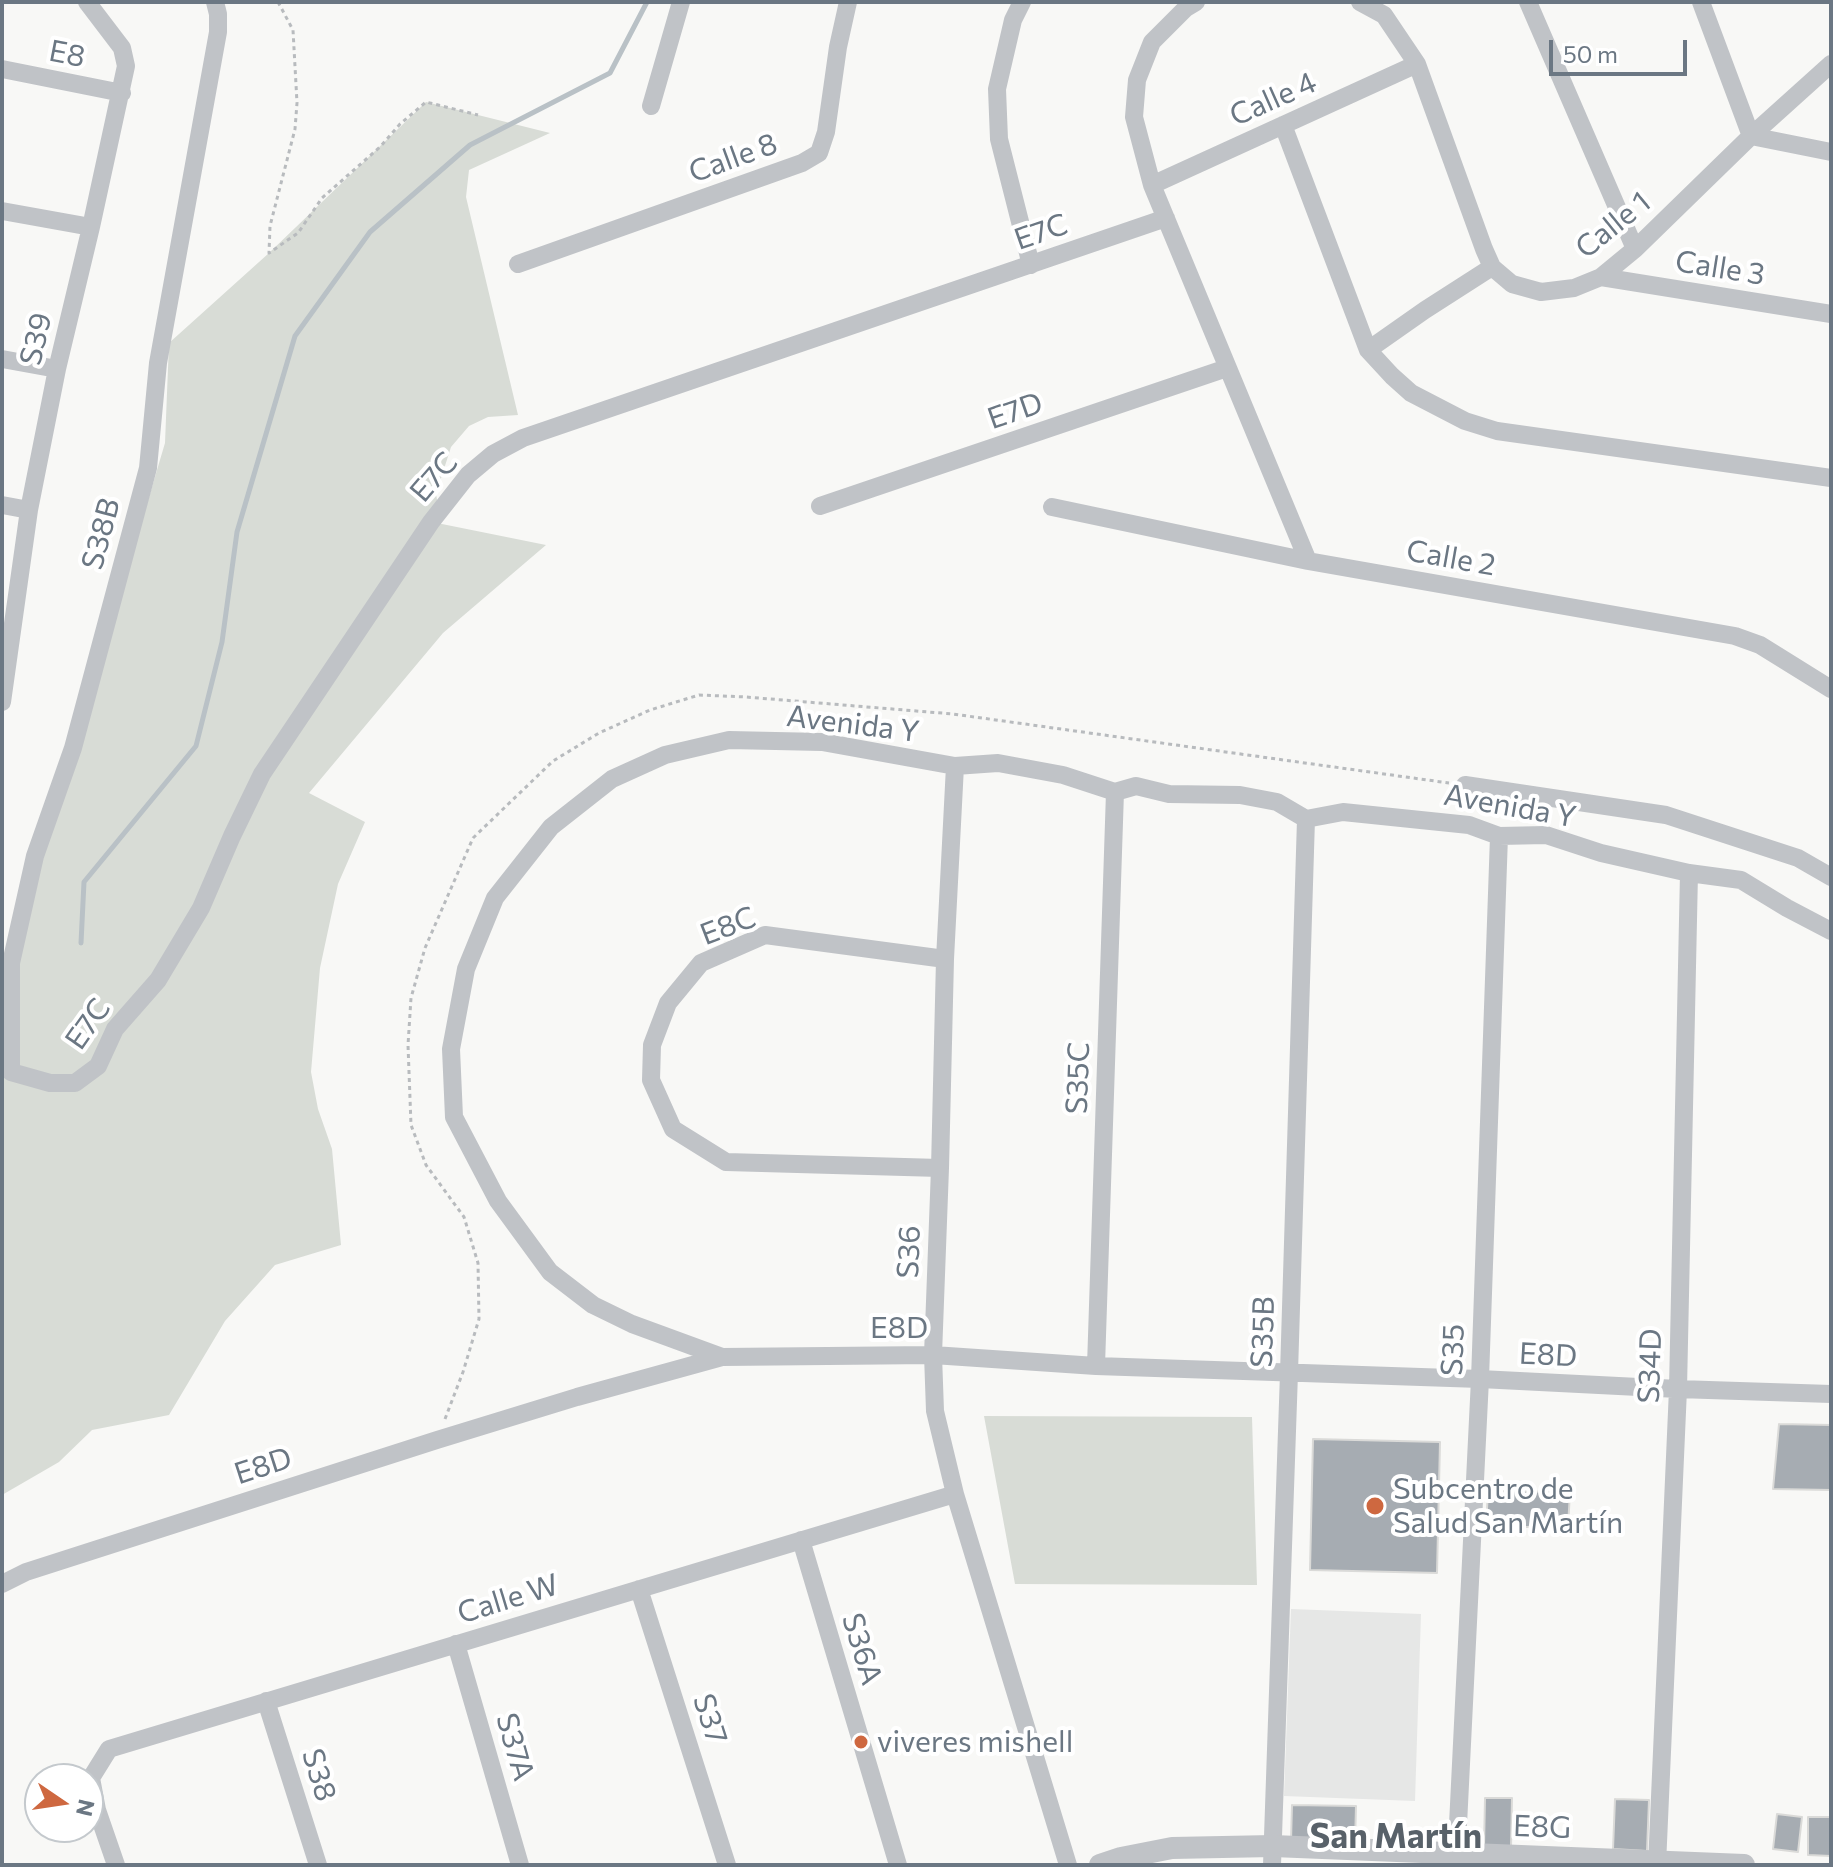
<!DOCTYPE html>
<meta charset="utf-8">
<style>
body{margin:0}
#map{position:relative;width:1833px;height:1867px;overflow:hidden;background:#f8f8f6;font-family:Commissioner,sans-serif}
canvas{display:block}
.frame{position:absolute;inset:0;border:4px solid #6b7783;pointer-events:none}
.north{position:absolute;left:24px;top:1763px;width:80px;height:80px;box-sizing:border-box;background:#fff;border:2px solid #c4c9cd;border-radius:50%;rotate:103deg;font-size:22px;font-weight:700;line-height:32px;text-align:center;color:#6b7783}
.north::after{content:'';display:block;margin:auto;width:28px;height:36px;background:#ce6840;clip-path:polygon(50% 0,100% 100%,50% 72%,0 100%)}
.scale{position:absolute;left:1549px;top:40px;width:138px;height:36px;box-sizing:border-box;border:4px solid #6b7783;border-top:0;padding-left:10px;font-size:24px;line-height:28px;white-space:nowrap;color:#6b7783;-webkit-text-stroke:6px #fff;paint-order:stroke}
</style>
<div id="map">
<canvas width="1833" height="1867"></canvas>
<div class="frame"></div>
<div class="north">N</div>
<div class="scale">50 m</div>
</div>
<script>
const ctx = document.querySelector('canvas').getContext('2d');
ctx.lineJoin = 'round';
function fillPath(path, color) { ctx.fillStyle = color; ctx.fill(path, 'evenodd'); }
const poly = rows => new Path2D(rows.map(r => 'M' + r).join(''));
function strokePath(path, color, width, dash) { ctx.strokeStyle = color; ctx.lineWidth = width; ctx.lineCap = dash ? 'butt' : 'round'; ctx.setLineDash(dash || []); ctx.stroke(path); }
function label(font, color, halo, rows, align = 'center') {
  ctx.font = font + ' Commissioner,sans-serif'; ctx.lineWidth = 8; ctx.setLineDash([]); ctx.textBaseline = 'middle'; ctx.strokeStyle = halo; ctx.fillStyle = color; for (const [text, x, y, turn = 0] of rows) {
    ctx.save(); ctx.translate(x, y); ctx.rotate((+turn || 0) * Math.PI / 180); ctx.textAlign = isNaN(turn) ? turn : align; if (halo) ctx.strokeText(text, 0, 0); ctx.fillText(text, 0, 0); ctx.restore();
  }
}
fillPath(poly([
 [1291,1609,1421,1614,1415,1801,1284,1796]
]), '#e6e7e6');
fillPath(poly([
 [426,102,550,133,469,170,466,197,518,415,488,417,469,426,451,447,436,494,439,511,432,522,546,545,443,633,309,793,365,822,338,884,320,968,311,1072,318,1109,332,1149,341,1245,275,1265,225,1321,169,1415,92,1430,59,1462,2,1495,2,1077,11,1072,11,963,165,443,169,343,269,253],
 [984,1416,1252,1417,1257,1585,1015,1584]
]), '#d8dcd6');
strokePath(poly([
 [81,943,84,882,196,746,222,642,237,532,295,336,370,232,470,145,610,73,647,2]
]), '#b9c1c6', 5);
const building = poly([
 [1779,1424,1831,1425,1831,1490,1773,1489,1779,1424],
 [1313,1439,1440,1442,1437,1573,1310,1570,1313,1439],
 [1488,1491,1570,1492,1568,1527,1486,1527,1488,1491],
 [1485,1798,1512,1798,1511,1848,1484,1847,1485,1798],
 [1615,1799,1649,1800,1647,1851,1613,1849,1615,1799],
 [1292,1805,1356,1806,1355,1843,1291,1841,1292,1805],
 [1777,1814,1802,1817,1798,1852,1773,1849,1777,1814],
 [1808,1817,1831,1817,1831,1856,1808,1855,1808,1817]
]);
fillPath(building, '#a6acb2');
strokePath(building, '#dadad8', 2);
strokePath(poly([
 [278,2,293,30,297,103,295,129,270,226,269,253,298,233,322,198,380,147,400,124,426,102,478,115],
 [445,1419,463,1372,479,1319,478,1263,464,1217,426,1165,411,1125,408,1045,411,998,425,948,473,838,553,761,599,733,650,710,699,695,746,697,953,714,1449,783]
]), '#b8bbbe', 3, [4, 4]);
strokePath(poly([
 [1022,2,1013,20,997,89,999,139,1031,265],
 [1196,2,1186,8,1152,42,1137,80,1134,117,1152,185,1308,561],
 [1360,2,1384,15,1417,64,1484,249,1492,267,1512,284,1541,292,1574,288,1601,277,1635,249,1751,136,1831,64],
 [1528,2,1635,249],
 [1701,2,1751,136,1831,152],
 [2,69,122,93],
 [651,106,681,2],
 [1283,125,1368,350,1392,376,1411,393,1465,421,1497,431,1831,478],
 [1152,185,1417,64],
 [2,211,91,227],
 [518,264,802,163,819,153,826,132,838,47,848,2],
 [1601,277,1831,314],
 [1368,350,1425,310,1492,267],
 [2,359,57,369],
 [2,505,29,510],
 [820,506,1227,368],
 [1052,507,1308,561,1735,636,1760,645,1831,689],
 [2,702,29,510,57,369,91,227,126,66,122,48,87,2],
 [955,766,945,959,940,1168,933,1355,935,1411,955,1494,1068,1865],
 [1465,785,1666,815,1798,858,1831,877],
 [2,1065,11,1072,50,1083,75,1083,98,1066,115,1029,158,980,201,908,232,836,262,774,431,522,468,475,493,454,523,438,1166,218],
 [11,1072,11,963,35,856,73,748,148,468,158,363,218,32,218,14,215,2],
 [940,1168,726,1162,673,1129,651,1080,652,1045,668,1003,701,963,765,935,945,959],
 [722,1357,632,1324,593,1305,550,1272,498,1201,454,1117,451,1049,466,969,495,898,551,827,612,779,665,755,729,740,822,742,955,766,998,763,1063,775,1115,792,1136,786,1169,794,1240,795,1277,802,1306,819,1343,812,1469,825,1499,836,1546,835,1601,853,1689,873,1741,880,1787,908,1831,931],
 [1096,1366,1115,792],
 [801,1540,898,1865],
 [2,1584,26,1572,437,1440,577,1397,722,1357,933,1355,1096,1366,1480,1379,1678,1389,1831,1394],
 [639,1589,727,1865],
 [456,1644,520,1865],
 [266,1701,318,1865],
 [116,1865,97,1810,91,1778,109,1749,955,1494],
 [1272,1865,1289,1373,1306,819],
 [1456,1865,1480,1379,1499,836],
 [1657,1865,1678,1389,1689,873]
]), '#c0c3c7', 18);
strokePath(poly([
 [1100,1865,1121,1858,1172,1848,1273,1846,1744,1865]
]), '#c0c3c7', 22);
for (const [x, y, r, color] of [
 [1375,1506,10,"#ce6840"],
 [861,1742,8,"#ce6840"]
]) { const dot = new Path2D(); dot.arc(x, y, r, 0, 2 * Math.PI); ctx.fillStyle = color; ctx.fill(dot); strokePath(dot, '#fff', 3); }
label('30px', '#6b7783', '#fff', [
 ["E8",67,54,11],
 ["Calle 4",1273,99,-24],
 ["Calle 8",733,158,-20],
 ["Calle 1",1613,225,-39],
 ["E7C",1041,232,-19],
 ["Calle 3",1720,268,9],
 ["S39",36,339,-77],
 ["E7D",1015,411,-19],
 ["E7C",434,477,-49],
 ["S38B",101,534,-75],
 ["Calle 2",1451,558,10],
 ["Avenida Y",853,724,7],
 ["Avenida Y",1510,806,10],
 ["E8C",728,926,-21],
 ["E7C",88,1024,-55],
 ["S35C",1078,1078,-88],
 ["S36",909,1252,-88],
 ["E8D",899,1328],
 ["S35B",1263,1332,-88],
 ["S35",1453,1350,-88],
 ["E8D",1548,1355,3],
 ["S34D",1650,1366,-88],
 ["E8D",263,1466,-18],
 ["Calle W",508,1599,-17],
 ["S36A",862,1649,73],
 ["S37",710,1719,72],
 ["S37A",515,1747,74],
 ["S38",319,1775,73],
 ["E8G",1542,1827,2]
]);
label('30px', '#6b7783', '#fff', [
 ["Subcentro de",1393,1489],
 ["Salud San Martín",1393,1523],
 ["viveres mishell",877,1742]
], 'left');
label('bold 34px', '#586169', '#fff', [
 ["San Martín",1396,1837]
]);
</script>
